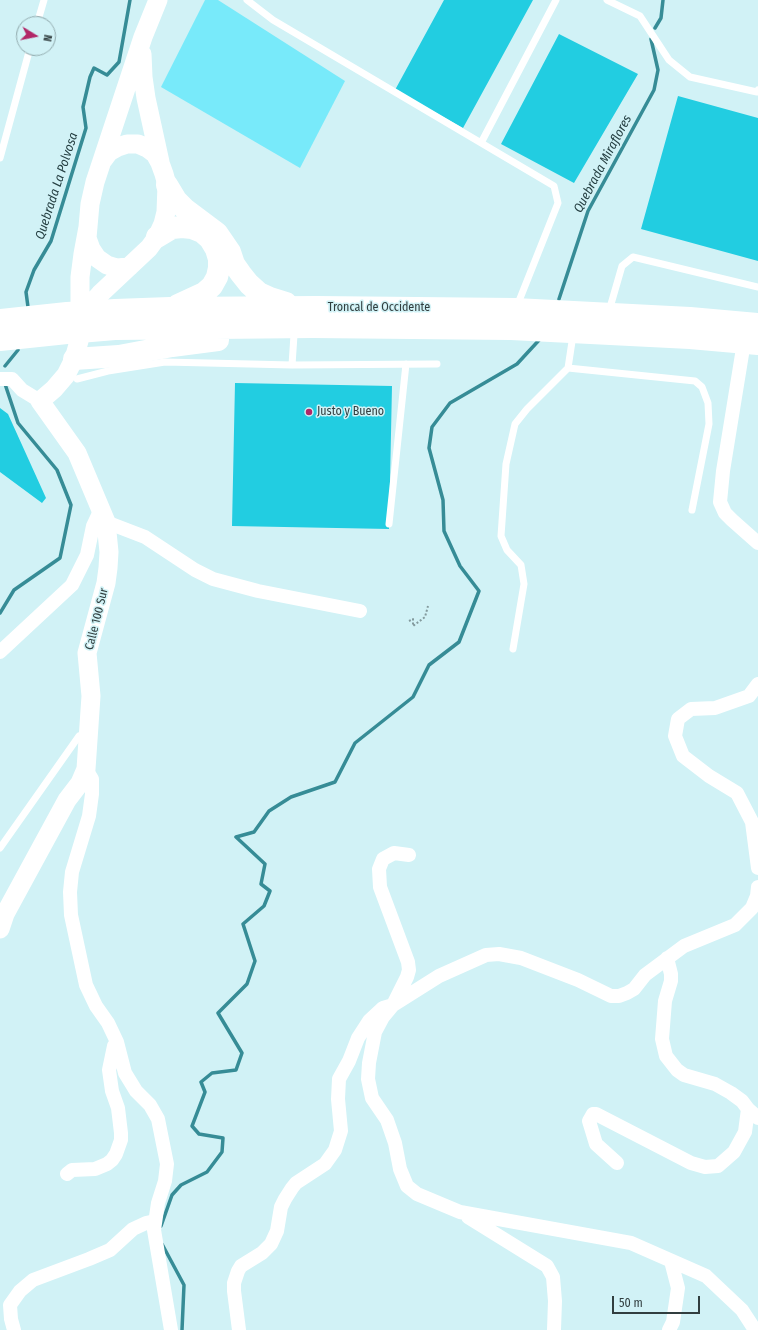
<!DOCTYPE html>
<style>
body{margin:0}
#map{position:relative;width:758px;height:1330px;overflow:hidden;background:#d1f2f6;font-family:"Fira Sans Condensed",sans-serif}
canvas{display:block}
.north{position:absolute;left:16px;top:16px;width:40px;height:40px;box-sizing:border-box;background:#d1f2f6;border:1px solid #91aaad;border-radius:50%;rotate:100deg;font-size:11px;font-weight:700;line-height:16px;text-align:center;color:#313e3f}
.north::after{content:'';display:block;margin:auto;width:14px;height:18px;background:#b12868;clip-path:polygon(50% 0,100% 100%,50% 72%,0 100%)}
.scale{position:absolute;left:612px;top:1296px;width:88px;height:18px;box-sizing:border-box;border:2px solid #313e3f;border-top:0;padding-left:5px;font-size:12px;line-height:14px;white-space:nowrap;color:#313e3f;-webkit-text-stroke:3px #d1f2f6;paint-order:stroke}
</style>
<div id="map">
<canvas width="758" height="1330"></canvas>
<div class="north">N</div>
<div class="scale">50 m</div>
</div>
<script>
const ctx = document.querySelector('canvas').getContext('2d');
ctx.lineJoin = 'round';
function fillPath(path, color) { ctx.fillStyle = color; ctx.fill(path, 'evenodd'); }
const poly = rows => new Path2D(rows.map(r => 'M' + r).join(''));
function strokePath(path, color, width, dash) { ctx.strokeStyle = color; ctx.lineWidth = width; ctx.lineCap = dash ? 'butt' : 'round'; ctx.setLineDash(dash || []); ctx.stroke(path); }
function label(font, color, halo, rows, align = 'center') {
  ctx.font = font + ' "Fira Sans Condensed",sans-serif'; ctx.lineWidth = 3; ctx.setLineDash([]); ctx.textBaseline = 'middle'; ctx.strokeStyle = halo; ctx.fillStyle = color; for (const [text, x, y, turn = 0] of rows) {
    ctx.save(); ctx.translate(x, y); ctx.rotate((+turn || 0) * Math.PI / 180); ctx.textAlign = isNaN(turn) ? turn : align; if (halo) ctx.strokeText(text, 0, 0); ctx.fillText(text, 0, 0); ctx.restore();
  }
}
fillPath(poly([
 [205,0,218,0,345,81,300,168,161,87]
]), '#78eafa');
strokePath(poly([
 [655,28,661,18,663,0],
 [559,299,588,211,654,90,658,70,651,39],
 [28,307,26,292,34,270,51,241,86,128,83,107,90,77,94,68,107,75,119,62,130,0],
 [5,366,18,350],
 [0,613,14,590,60,558,71,505,57,470,18,423,5,384],
 [161,1226,172,1195,181,1185,207,1172,222,1152,223,1138,199,1134,192,1126,205,1092,201,1082,212,1073,236,1070,242,1053,218,1013,247,984,255,961,243,924,264,906,270,891,261,884,265,864,236,837,254,832,269,811,291,797,335,782,355,743,413,697,429,665,459,642,479,591,460,566,444,531,443,500,429,448,432,427,450,403,517,364,541,338],
 [162,1244,184,1285,182,1330]
]), '#368c96', 3.5);
fillPath(poly([
 [444,0,533,0,463,128,395,90],
 [559,34,638,74,574,183,501,144],
 [678,96,758,118,758,261,641,229],
 [235,383,392,386,389,529,232,526],
 [0,408,8,414,46,498,42,503,0,472]
]), '#22cde1');
strokePath(poly([
 [409,621,413,619,413,626,425,617,428,606]
]), '#839a9d', 2, [2, 2]);
strokePath(poly([
 [247,0,273,20,554,186,558,203,517,306],
 [607,0,640,16,669,60,690,77,757,92,758,90],
 [37,24,44,0],
 [481,143,556,0],
 [0,158,30,48],
 [609,311,622,266,633,257,758,287],
 [294,335,292,365,437,364],
 [568,368,695,381,702,387,708,403,709,424,692,510],
 [77,379,108,371,165,362,292,365],
 [389,524,406,364],
 [513,649,524,584,521,565,507,550,501,536,506,464,515,424,527,409,568,368,573,335],
 [0,848,79,736]
]), '#fff', 7);
strokePath(poly([
 [744,342,723,471,720,502,725,513,732,520,758,543],
 [0,379,12,379,22,390,40,401],
 [106,522,145,537,195,570,213,579,258,591,360,611],
 [0,652,72,585,87,555,93,526,101,509],
 [758,684,749,696,715,708,691,709,678,719,675,736,683,756,709,776,737,793,752,822,758,868],
 [667,958,671,974,671,981,665,1001,662,1039,666,1056,677,1070,684,1075,715,1084,731,1093,742,1101,748,1109,758,1118],
 [117,1042,125,1073,136,1091,150,1105,158,1119,167,1164,165,1181,158,1203,154,1230,171,1330],
 [617,1163,596,1144,589,1121,593,1114,596,1114,691,1163,705,1167,718,1166,734,1152,745,1132,748,1109],
 [67,1174,72,1170,95,1169,107,1164,112,1160,116,1154,121,1140,121,1133,118,1108,112,1091,109,1070,114,1046,117,1042,108,1023,96,1006,86,985,71,915,70,892,72,872,89,816,92,794,92,779,86,769],
 [468,1217,547,1266,553,1277,555,1301,554,1330],
 [14,1330,11,1319,10,1305,20,1291,33,1280,89,1259,110,1250,133,1229,146,1223,155,1221],
 [239,1330,234,1291,234,1283,238,1271,241,1266,262,1253,271,1244,277,1231,281,1207,285,1199,292,1188,296,1183,325,1164,335,1150,341,1131,338,1099,339,1079,349,1061,358,1038,369,1021,383,1008,393,1005,407,977,409,970,408,962,380,887,379,869,383,859,394,853,409,855],
 [669,1330,673,1322,678,1288,671,1261],
 [755,1330,742,1310,706,1276,631,1243,460,1212,417,1194,407,1186,400,1169,395,1143,387,1120,372,1098,368,1079,369,1063,375,1032,383,1017,393,1005,439,976,486,955,499,954,521,958,578,980,611,996,619,996,627,993,634,989,645,975,684,946,735,925,752,908,757,896,758,887]
]), '#fff', 14);
strokePath(poly([
 [142,54,143,77,146,98,160,162],
 [129,267,117,268,107,265,97,258,91,249,87,238,90,204,95,182,143,37,158,0],
 [81,322,91,304,100,294,149,248,157,237,163,224,166,212,167,185,164,174,160,163,155,154,147,148,138,144,127,144,118,147,109,152,103,160],
 [0,929,5,914,67,800,80,783,86,769,91,696,87,653,106,583,108,568,109,552,106,522,77,453,40,401,54,389,66,375,74,359,79,341,80,323,80,277,83,254,88,227]
]), '#fff', 19);
strokePath(poly([
 [167,185,176,200,185,209,217,233,230,252,234,264,241,274,249,284,259,293,270,298,286,303],
 [157,237,172,228,182,227,192,228,202,232,210,239,216,249,219,259,219,268,217,277,212,286,204,293,178,305],
 [0,320,67,313,115,310,170,308,317,307,515,309,690,318,758,324],
 [0,340,67,333,115,329,313,327,511,329,690,338,758,344],
 [74,359,119,356,172,346,218,340]
]), '#fff', 22);
for (const [x, y, r, color] of [
 [309,412,4,"#b12868"]
]) { const dot = new Path2D(); dot.arc(x, y, r, 0, 2 * Math.PI); ctx.fillStyle = color; ctx.fill(dot); strokePath(dot, '#d1f2f6', 1.5); }
label('12px', '#313e3f', '#d1f2f6', [
 ["Troncal de Occidente",379,308],
 ["Calle 100 Sur",97,619,-76]
]);
label('12px', '#313e3f', '#d1f2f6', [
 ["Justo y Bueno",317,412]
], 'left');
label('italic 13px', '#264043', '#d1f2f6', [
 ["Quebrada Miraflores",603,164,-62],
 ["Quebrada La Polvosa",57,186,-72]
]);
</script>
